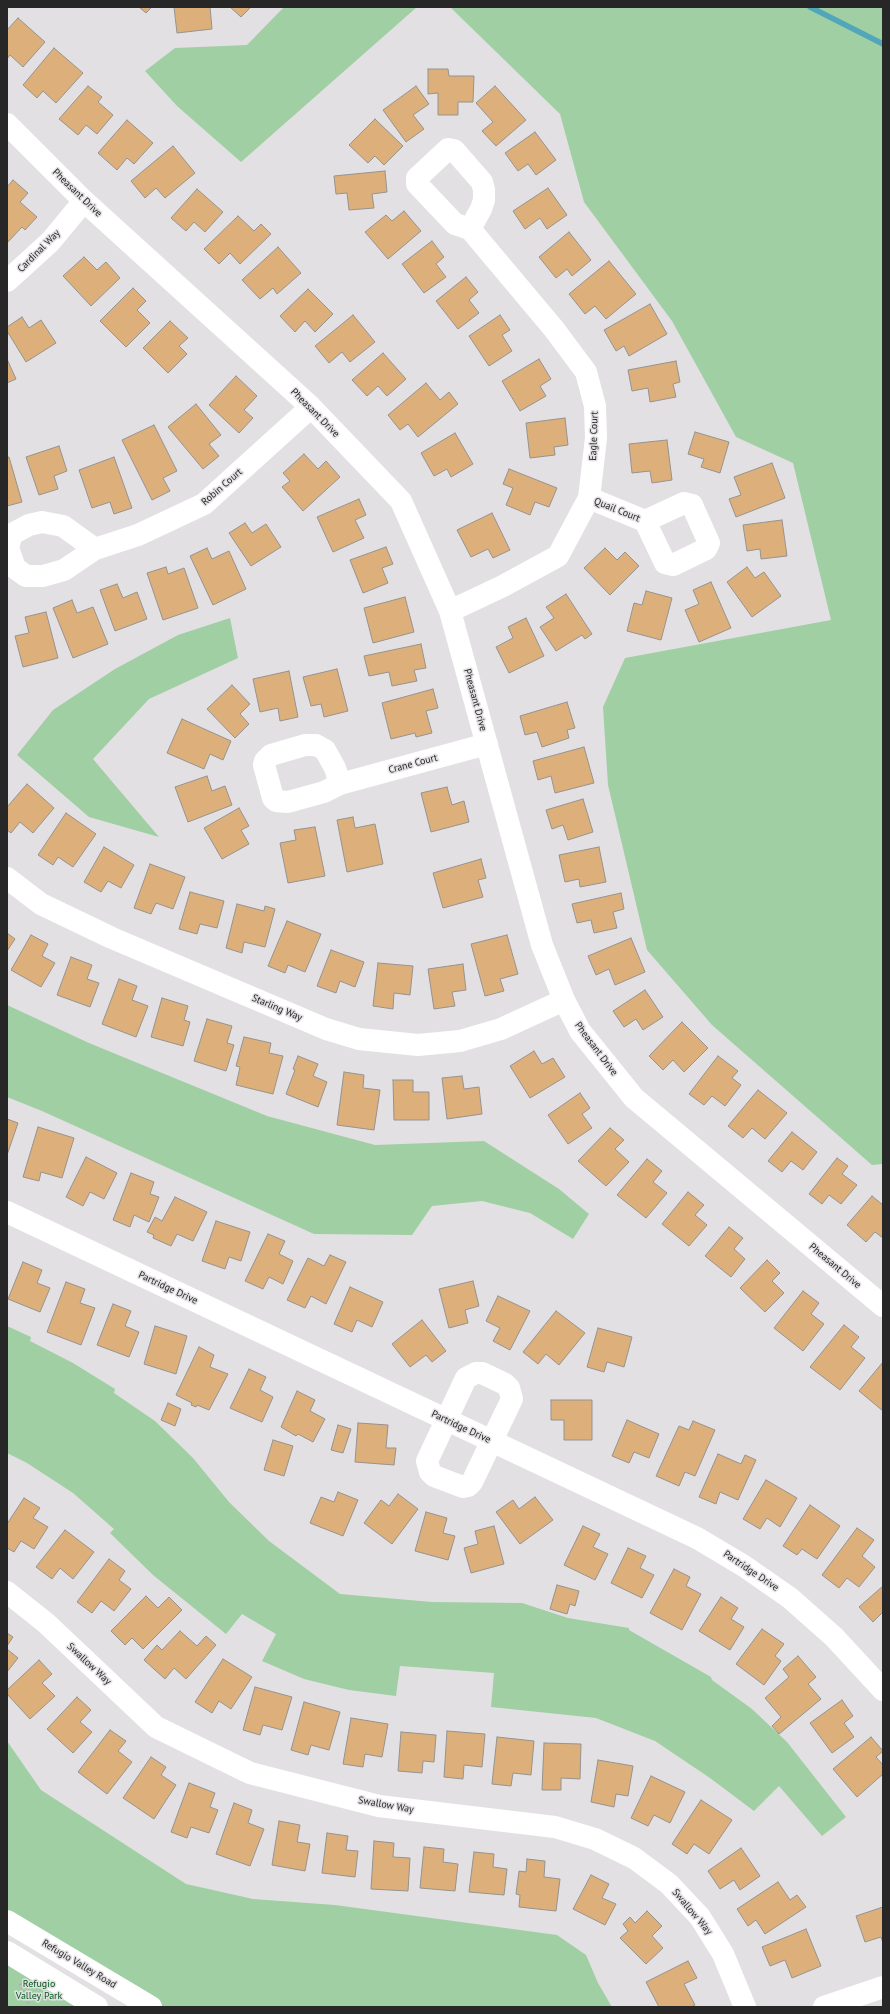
<!DOCTYPE html>
<style>
body{margin:0}
#map{position:relative;width:890px;height:2014px;overflow:hidden;background:#e3e0e3;font-family:"PT Sans",sans-serif}
canvas{display:block}
.frame{position:absolute;inset:0;border:8px solid #282728;pointer-events:none}
</style>
<div id="map">
<canvas width="890" height="2014"></canvas>
<div class="frame"></div>
</div>
<script>
const ctx = document.querySelector('canvas').getContext('2d');
ctx.lineJoin = 'round';
function fillPath(path, color) { ctx.fillStyle = color; ctx.fill(path, 'evenodd'); }
const poly = rows => new Path2D(rows.map(r => 'M' + r).join(''));
function strokePath(path, color, width, dash) { ctx.strokeStyle = color; ctx.lineWidth = width; ctx.lineCap = dash ? 'butt' : 'round'; ctx.setLineDash(dash || []); ctx.stroke(path); }
function label(font, color, halo, rows, align = 'center') {
  ctx.font = font + ' "PT Sans",sans-serif'; ctx.lineWidth = 3; ctx.setLineDash([]); ctx.textBaseline = 'middle'; ctx.strokeStyle = halo; ctx.fillStyle = color; for (const [text, x, y, turn = 0] of rows) {
    ctx.save(); ctx.translate(x, y); ctx.rotate((+turn || 0) * Math.PI / 180); ctx.textAlign = isNaN(turn) ? turn : align; if (halo) ctx.strokeText(text, 0, 0); ctx.fillText(text, 0, 0); ctx.restore();
  }
}
fillPath(poly([
 [284,7,417,7,241,162,177,106,145,71,175,48,247,45],
 [450,7,883,7,883,1164,872,1165,712,1025,647,950,608,785,603,707,625,658,831,620,793,463,736,437,672,321,584,202,560,114],
 [230,618,238,658,149,699,93,759,159,837,89,817,17,755,53,710,115,669,178,635],
 [7,1005,89,1043,267,1116,375,1145,484,1141,559,1189,589,1214,573,1239,530,1213,482,1201,432,1206,412,1235,314,1234,42,1111,7,1097],
 [7,1326,31,1337,30,1341,73,1363,115,1389,114,1393,155,1421,193,1458,229,1502,269,1541,340,1594,432,1602,522,1603,568,1618,629,1628,629,1630,711,1677,712,1680,752,1709,787,1742,846,1817,822,1836,779,1786,754,1811,710,1778,655,1741,596,1718,491,1707,494,1673,400,1666,396,1696,349,1690,304,1679,262,1661,276,1634,242,1614,226,1634,153,1575,110,1533,114,1529,73,1493,27,1463,7,1453],
 [7,1741,41,1790,186,1884,253,1899,335,1905,557,1935,586,1955,598,1983,612,2007,151,2007,7,1921],
 [7,1952,97,2007,7,2007]
]), '#9fcfa3');
strokePath(poly([
 [810,7,883,44]
]), '#51a7b9', 5.5);
const building = poly([
 [139,7,152,7,146,13,139,7],
 [174,7,210,7,212,29,177,33,174,7],
 [230,7,251,7,241,17,230,7],
 [18,18,45,42,23,67,10,55,7,59,7,30,18,18],
 [54,48,83,73,56,103,43,91,37,98,23,85,54,48],
 [428,69,448,69,449,76,474,76,473,102,458,102,458,115,438,115,438,93,428,94,428,69],
 [88,86,102,97,98,102,113,115,97,134,86,125,78,135,59,119,88,86],
 [416,86,429,104,413,115,424,129,406,142,383,110,416,86],
 [495,86,526,120,496,146,482,131,493,122,476,103,495,86],
 [375,119,403,146,384,165,375,156,368,163,349,145,375,119],
 [127,120,153,143,134,164,127,158,117,170,98,153,127,120],
 [535,132,556,160,536,175,528,164,518,171,505,153,535,132],
 [173,146,195,173,165,198,156,188,145,198,131,181,173,146],
 [385,171,387,192,372,194,374,208,349,210,347,193,336,194,334,176,385,171],
 [13,180,28,193,20,202,37,217,25,230,22,227,7,243,7,187,13,180],
 [548,188,567,215,547,229,540,218,525,229,513,211,548,188],
 [197,189,223,212,205,232,194,222,186,231,171,218,197,189],
 [404,211,421,231,388,259,365,232,386,215,392,221,404,211],
 [238,216,254,231,261,224,271,234,240,264,230,253,219,264,204,249,238,216],
 [569,232,591,260,572,276,567,269,556,278,539,257,569,232],
 [432,241,444,257,436,264,446,277,424,293,402,264,432,241],
 [278,247,301,273,277,294,273,288,260,299,242,280,278,247],
 [84,257,97,270,106,262,120,278,91,306,63,276,84,257],
 [609,261,636,294,606,319,595,306,585,314,569,294,609,261],
 [466,277,478,292,469,300,479,313,458,329,436,301,466,277],
 [133,288,146,301,137,310,150,323,126,347,100,321,133,288],
 [308,289,333,314,315,332,305,321,295,332,280,316,308,289],
 [650,304,667,334,629,356,624,346,616,351,604,330,650,304],
 [353,315,375,342,350,362,342,352,329,363,315,346,353,315],
 [500,315,510,330,502,335,512,351,489,366,469,336,500,315],
 [22,317,29,328,41,320,56,343,26,362,7,331,7,327,22,317],
 [170,321,188,338,179,346,187,354,168,373,143,348,170,321],
 [383,353,406,379,387,396,378,386,367,396,352,380,383,353],
 [7,359,16,379,7,383,7,359],
 [539,359,551,379,540,386,546,396,520,411,502,381,539,359],
 [676,361,680,382,673,384,676,397,650,402,648,388,632,391,628,370,676,361],
 [236,376,257,396,244,410,253,418,239,433,209,405,236,376],
 [426,383,440,400,449,392,458,404,418,437,408,424,400,430,388,415,426,383],
 [196,404,221,435,209,444,219,456,203,469,168,427,196,404],
 [565,418,568,445,554,447,555,455,530,458,526,423,565,418],
 [154,425,177,471,163,478,170,491,152,500,122,440,154,425],
 [695,432,729,442,720,473,701,467,704,459,688,454,695,432],
 [455,433,473,464,451,477,447,469,434,476,421,453,455,433],
 [667,440,672,480,652,483,650,471,632,473,629,444,667,440],
 [59,446,67,471,54,476,58,489,39,495,26,457,59,446],
 [304,454,318,469,326,461,340,477,303,511,282,487,290,481,283,473,304,454],
 [7,457,9,457,22,502,7,506,7,457],
 [114,457,132,508,114,514,110,502,92,508,79,470,114,457],
 [772,463,785,498,736,517,729,499,741,495,734,477,772,463],
 [509,469,557,488,549,507,535,502,530,515,506,505,513,488,503,484,509,469],
 [359,499,366,515,355,520,364,538,333,552,317,517,359,499],
 [492,513,510,550,493,558,488,549,471,557,457,530,492,513],
 [782,520,787,556,761,559,760,549,747,551,743,525,782,520],
 [245,523,252,533,266,524,281,547,251,566,229,533,245,523],
 [386,547,393,564,382,568,388,583,363,593,350,560,386,547],
 [207,548,212,559,229,551,246,589,213,605,190,556,207,548],
 [605,548,617,560,625,552,639,566,610,595,584,568,605,548],
 [166,567,168,574,184,568,198,608,163,620,147,573,166,567],
 [747,567,755,578,764,572,781,596,752,617,727,582,747,567],
 [711,582,731,628,699,642,685,610,699,604,693,590,711,582],
 [117,584,123,598,137,592,147,619,115,631,100,590,117,584],
 [646,591,672,598,661,640,627,631,634,603,642,605,646,591],
 [566,594,592,634,585,639,582,635,556,651,540,627,554,618,546,607,566,594],
 [405,597,414,632,373,643,364,608,405,597],
 [72,600,77,613,93,607,108,644,73,658,53,608,72,600],
 [46,612,58,658,23,667,15,636,29,633,25,617,46,612],
 [526,618,544,656,509,673,496,647,513,638,508,627,526,618],
 [421,644,426,668,414,670,417,681,392,686,389,672,369,676,364,656,421,644],
 [337,669,348,711,324,717,321,704,311,706,303,677,337,669],
 [289,671,298,717,280,721,278,708,260,712,253,679,289,671],
 [232,685,250,704,240,714,249,724,235,738,207,709,232,685],
 [433,689,438,708,426,711,432,733,416,737,415,733,391,739,382,703,433,689],
 [567,702,575,728,567,730,569,738,542,747,537,732,525,735,520,716,567,702],
 [182,719,231,741,223,760,210,754,204,769,167,753,182,719],
 [584,747,594,783,555,793,551,776,538,780,533,761,584,747],
 [207,776,212,791,225,786,232,805,188,822,175,787,207,776],
 [27,784,54,808,33,833,20,822,11,833,7,830,7,807,27,784],
 [447,787,452,805,464,801,469,822,431,832,421,793,447,787],
 [583,799,593,832,568,840,563,825,552,829,546,810,583,799],
 [239,808,249,826,241,830,249,844,222,859,204,828,239,808],
 [66,813,96,834,73,867,58,857,53,865,38,855,66,813],
 [353,817,355,828,375,824,383,864,347,872,337,820,353,817],
 [315,827,325,876,288,883,280,843,296,840,294,830,315,827],
 [104,847,134,865,121,888,108,881,101,892,84,882,104,847],
 [599,847,606,882,580,887,579,879,565,882,559,855,599,847],
 [481,859,486,878,478,880,483,897,443,908,433,873,481,859],
 [150,864,185,877,173,909,156,903,151,914,134,908,150,864],
 [190,892,224,901,217,928,200,924,197,934,179,929,190,892],
 [621,893,624,909,613,912,617,928,594,933,591,920,577,923,572,904,621,893],
 [237,904,264,911,265,906,275,909,265,947,244,942,242,953,226,948,237,904],
 [287,921,321,934,305,972,288,965,285,973,268,966,287,921],
 [7,933,15,939,7,951,7,933],
 [31,935,48,944,42,956,55,963,41,987,11,970,31,935],
 [507,935,518,974,500,979,504,991,485,996,471,944,507,935],
 [631,938,645,972,615,985,609,969,596,975,588,956,631,938],
 [331,950,364,962,355,987,340,981,336,993,317,986,331,950],
 [71,957,92,965,87,979,99,983,90,1007,57,995,71,957],
 [378,963,413,966,410,995,394,993,393,1009,373,1006,378,963],
 [463,964,466,990,452,992,455,1006,434,1009,428,969,463,964],
 [119,979,137,986,132,1000,148,1006,136,1037,102,1024,119,979],
 [645,990,663,1017,643,1030,636,1019,624,1027,613,1011,645,990],
 [162,998,188,1006,184,1020,190,1022,183,1046,151,1037,162,998],
 [207,1019,232,1026,227,1043,234,1045,226,1071,194,1061,207,1019],
 [682,1022,708,1048,684,1072,673,1060,663,1070,649,1056,682,1022],
 [244,1037,271,1043,269,1053,283,1056,273,1094,236,1085,240,1067,236,1066,244,1037],
 [534,1051,542,1064,553,1058,565,1077,530,1098,510,1066,534,1051],
 [298,1056,318,1064,313,1076,327,1082,318,1107,286,1094,295,1070,293,1069,298,1056],
 [718,1056,738,1071,732,1078,741,1085,725,1106,712,1096,704,1105,689,1094,718,1056],
 [344,1072,364,1075,363,1088,380,1090,374,1130,337,1125,344,1072],
 [462,1076,464,1089,479,1087,482,1114,447,1119,442,1078,462,1076],
 [393,1080,413,1080,413,1092,429,1092,429,1120,394,1120,393,1080],
 [758,1090,787,1113,765,1139,752,1128,743,1138,728,1126,758,1090],
 [580,1093,590,1108,582,1114,592,1128,568,1144,548,1115,580,1093],
 [7,1119,18,1123,7,1155,7,1119],
 [38,1127,74,1138,62,1178,41,1172,39,1181,23,1177,38,1127],
 [610,1128,624,1140,615,1149,629,1162,606,1186,578,1161,610,1128],
 [792,1132,817,1152,803,1170,791,1161,782,1172,768,1161,792,1132],
 [86,1157,117,1173,104,1199,90,1192,83,1206,66,1197,86,1157],
 [837,1158,848,1166,842,1174,857,1185,841,1204,829,1195,822,1204,809,1194,837,1158],
 [647,1159,662,1171,653,1182,667,1193,646,1218,617,1195,647,1159],
 [131,1173,154,1182,150,1194,159,1197,149,1222,134,1215,130,1227,113,1220,131,1173],
 [688,1192,704,1205,695,1215,707,1225,689,1246,662,1224,688,1192],
 [872,1196,883,1205,883,1238,875,1232,866,1242,847,1225,872,1196],
 [175,1197,207,1212,193,1241,177,1234,171,1246,153,1238,154,1235,147,1232,155,1217,162,1221,175,1197],
 [216,1221,250,1232,241,1261,229,1257,225,1269,202,1261,216,1221],
 [729,1227,743,1238,734,1249,745,1259,731,1277,705,1256,729,1227],
 [268,1234,285,1241,279,1254,293,1261,283,1284,269,1277,263,1289,245,1281,268,1234],
 [330,1255,346,1262,326,1304,311,1296,305,1308,287,1300,308,1258,324,1266,330,1255],
 [767,1260,780,1273,772,1281,784,1293,765,1312,740,1288,767,1260],
 [23,1262,42,1270,37,1283,50,1288,40,1312,8,1299,23,1262],
 [473,1281,479,1306,465,1310,468,1323,449,1328,439,1289,473,1281],
 [66,1282,85,1289,80,1303,95,1308,81,1345,47,1332,66,1282],
 [350,1287,383,1302,372,1327,357,1320,352,1332,334,1324,350,1287],
 [803,1291,819,1303,811,1314,824,1324,803,1351,774,1328,803,1291],
 [498,1296,530,1311,510,1350,493,1341,500,1328,486,1321,498,1296],
 [113,1304,131,1311,125,1326,139,1332,129,1357,97,1345,113,1304],
 [556,1311,585,1333,559,1365,546,1354,538,1364,523,1352,556,1311],
 [422,1320,446,1351,432,1362,426,1355,410,1367,392,1344,422,1320],
 [844,1325,859,1337,851,1347,865,1358,840,1390,810,1367,844,1325],
 [155,1326,187,1336,176,1374,144,1364,155,1326],
 [598,1328,632,1337,624,1367,607,1362,604,1372,587,1367,598,1328],
 [199,1347,214,1355,210,1367,228,1374,209,1410,197,1405,196,1407,191,1405,192,1403,176,1395,199,1347],
 [883,1362,883,1411,859,1391,883,1362],
 [249,1369,266,1377,260,1390,273,1397,262,1422,230,1408,249,1369],
 [297,1391,315,1400,310,1411,325,1419,313,1442,298,1434,296,1436,281,1427,297,1391],
 [551,1400,592,1400,592,1440,564,1440,564,1420,551,1420,551,1400],
 [168,1403,181,1409,175,1426,161,1420,168,1403],
 [627,1420,659,1434,649,1458,634,1452,629,1463,612,1456,627,1420],
 [693,1421,715,1430,695,1476,685,1472,679,1486,656,1476,679,1426,689,1430,693,1421],
 [358,1423,388,1425,386,1448,396,1448,394,1465,355,1462,358,1423],
 [338,1425,351,1429,343,1453,331,1450,338,1425],
 [273,1440,293,1446,284,1476,264,1470,273,1440],
 [718,1454,741,1464,745,1455,756,1460,738,1500,720,1492,716,1504,699,1497,718,1454],
 [766,1480,797,1498,780,1527,767,1518,760,1529,743,1519,766,1480],
 [338,1492,358,1500,343,1536,310,1523,321,1497,334,1502,338,1492],
 [398,1494,418,1509,392,1544,364,1523,381,1500,389,1506,398,1494],
 [535,1497,553,1520,520,1544,496,1512,513,1500,519,1509,535,1497],
 [24,1498,40,1508,33,1518,48,1527,34,1549,21,1541,14,1552,7,1548,7,1524,24,1498],
 [810,1505,840,1526,817,1559,802,1549,797,1555,783,1546,810,1505],
 [426,1512,447,1518,443,1533,455,1536,448,1560,415,1551,426,1512],
 [494,1526,504,1564,471,1573,464,1548,478,1544,475,1531,494,1526],
 [583,1526,600,1534,593,1547,608,1554,595,1580,564,1565,583,1526],
 [857,1528,874,1540,862,1556,875,1567,859,1587,847,1578,839,1588,822,1575,857,1528],
 [65,1530,94,1552,73,1579,60,1568,52,1579,36,1567,65,1530],
 [628,1548,646,1556,640,1568,654,1575,642,1598,611,1583,628,1548],
 [109,1559,125,1571,119,1580,131,1589,114,1611,101,1601,92,1613,77,1602,109,1559],
 [674,1569,690,1577,686,1586,701,1594,682,1630,650,1613,674,1569],
 [557,1585,579,1591,575,1606,570,1604,567,1614,550,1609,557,1585],
 [883,1586,883,1612,873,1622,859,1607,883,1586],
 [146,1596,158,1608,169,1597,182,1610,143,1649,132,1638,125,1645,111,1631,146,1596],
 [721,1597,738,1608,731,1619,744,1627,730,1650,699,1631,721,1597],
 [762,1629,784,1644,775,1656,781,1661,764,1685,736,1664,762,1629],
 [180,1631,197,1646,206,1636,216,1645,186,1679,174,1668,165,1679,144,1660,157,1645,162,1650,180,1631],
 [7,1633,13,1637,7,1646,7,1633],
 [7,1649,18,1658,7,1672,7,1649],
 [798,1656,816,1677,808,1684,821,1699,779,1734,772,1726,781,1717,765,1698,789,1677,783,1669,798,1656],
 [223,1659,252,1677,231,1709,219,1701,212,1713,195,1702,223,1659],
 [39,1660,52,1674,42,1683,55,1696,30,1719,7,1694,7,1690,39,1660],
 [255,1687,292,1697,282,1730,263,1725,260,1735,243,1730,255,1687],
 [77,1697,91,1710,80,1722,92,1732,73,1753,47,1729,77,1697],
 [842,1700,853,1716,844,1723,854,1737,832,1753,810,1723,842,1700],
 [304,1702,340,1712,329,1750,311,1745,308,1755,291,1750,304,1702],
 [351,1718,388,1724,382,1757,365,1754,363,1767,343,1764,351,1718],
 [110,1730,126,1741,118,1751,132,1762,107,1794,78,1772,110,1730],
 [447,1731,485,1734,482,1767,464,1765,463,1779,444,1777,447,1731],
 [401,1732,436,1735,434,1762,423,1761,422,1773,398,1771,401,1732],
 [497,1737,534,1741,531,1775,513,1773,511,1786,492,1784,497,1737],
 [871,1737,883,1751,876,1757,883,1765,883,1774,857,1797,833,1769,871,1737],
 [544,1743,581,1744,580,1779,561,1778,561,1790,542,1790,544,1743],
 [151,1757,166,1767,161,1775,176,1785,154,1819,123,1798,151,1757],
 [598,1760,633,1766,628,1796,616,1794,614,1807,591,1802,598,1760],
 [651,1776,685,1792,670,1823,654,1815,648,1826,631,1818,651,1776],
 [189,1783,215,1793,210,1807,218,1810,209,1833,191,1827,187,1838,171,1832,189,1783],
 [701,1800,732,1820,709,1854,694,1844,687,1854,672,1844,701,1800],
 [234,1803,252,1810,248,1823,264,1829,250,1866,216,1854,234,1803],
 [279,1821,300,1825,297,1842,310,1844,305,1871,272,1865,279,1821],
 [327,1833,348,1836,346,1850,358,1851,355,1877,322,1873,327,1833],
 [374,1841,394,1843,393,1857,410,1858,408,1891,371,1889,374,1841],
 [424,1847,444,1849,443,1862,458,1864,455,1891,420,1888,424,1847],
 [741,1848,760,1876,740,1890,734,1880,720,1889,708,1871,741,1848],
 [474,1852,494,1854,493,1867,507,1869,504,1895,469,1892,474,1852],
 [527,1859,545,1861,544,1877,560,1879,556,1911,519,1907,520,1895,516,1894,519,1871,526,1872,527,1859],
 [591,1875,609,1884,602,1898,616,1904,605,1925,573,1909,591,1875],
 [778,1882,790,1900,797,1895,806,1907,765,1934,756,1920,748,1926,737,1909,778,1882],
 [883,1907,883,1943,881,1937,865,1942,856,1916,883,1907],
 [647,1911,662,1926,652,1936,663,1948,646,1964,620,1938,628,1931,623,1924,630,1917,635,1923,647,1911],
 [806,1929,821,1966,792,1978,785,1960,770,1966,762,1947,806,1929],
 [688,1961,697,1978,684,1984,695,2005,691,2007,659,2007,646,1982,688,1961]
]);
fillPath(building, '#ddb07b');
strokePath(building, '#95928f', 1);
strokePath(poly([
 [20,1984,30,2007]
]), '#aaa8aa', 2.5, [1, 3]);
strokePath(poly([
 [7,124,84,201,311,407,401,501,450,611,542,945,564,1000,580,1031,634,1098,883,1306],
 [448,149,454,150,482,182,484,190,484,200,481,209,470,229,455,224,417,184,417,178,448,149],
 [7,281,50,242,84,201],
 [589,498,645,521],
 [684,503,692,505,709,543,706,549,673,565,665,563,645,521,684,503],
 [95,549,63,526,42,522,29,525,12,534,8,548,15,568,26,576,43,576,64,570,95,549,138,535,204,504,311,407],
 [450,611,503,586,558,556,589,498,596,438,595,406,586,372,554,329,470,229],
 [305,745,316,745,325,750,335,768,340,784,324,792,288,802,276,801,273,798,264,765,265,761,271,755,305,745],
 [340,784,487,744],
 [7,878,41,904,112,938,326,1029,359,1039,418,1045,460,1041,501,1029,564,1000],
 [7,1212,697,1538,744,1566,790,1598,834,1637,883,1690],
 [476,1373,482,1373,505,1384,509,1388,512,1399,472,1482,468,1486,463,1487,434,1476,430,1472,427,1461,466,1378,476,1373],
 [7,1592,46,1623,156,1727,250,1773,379,1806,555,1827,595,1839,634,1858,669,1884,700,1917,723,1954,745,2007],
 [7,1921,151,2007],
 [7,1952,97,2007],
 [824,2007,883,1987]
]), '#fff', 22);
label('10px', '#282728', '#e3e0e3', [
 ["Pheasant Drive",77,193,44],
 ["Cardinal Way",39,251,-45],
 ["Pheasant Drive",315,413,45],
 ["Eagle Court",594,436,-88],
 ["Robin Court",222,487,-41],
 ["Quail Court",617,510,22],
 ["Pheasant Drive",475,700,75],
 ["Crane Court",413,764,-15],
 ["Starling Way",277,1008,23],
 ["Pheasant Drive",596,1049,53],
 ["Pheasant Drive",835,1266,40],
 ["Partridge Drive",168,1288,25],
 ["Partridge Drive",461,1427,25],
 ["Partridge Drive",751,1571,34],
 ["Swallow Way",89,1664,43],
 ["Swallow Way",386,1805,10],
 ["Swallow Way",692,1912,50],
 ["Refugio Valley Road",79,1964,31]
]);
label('10px', '#00561b', '#e3e0e3', [
 ["Refugio",39,1984],
 ["Valley Park",39,1996]
]);
</script>
